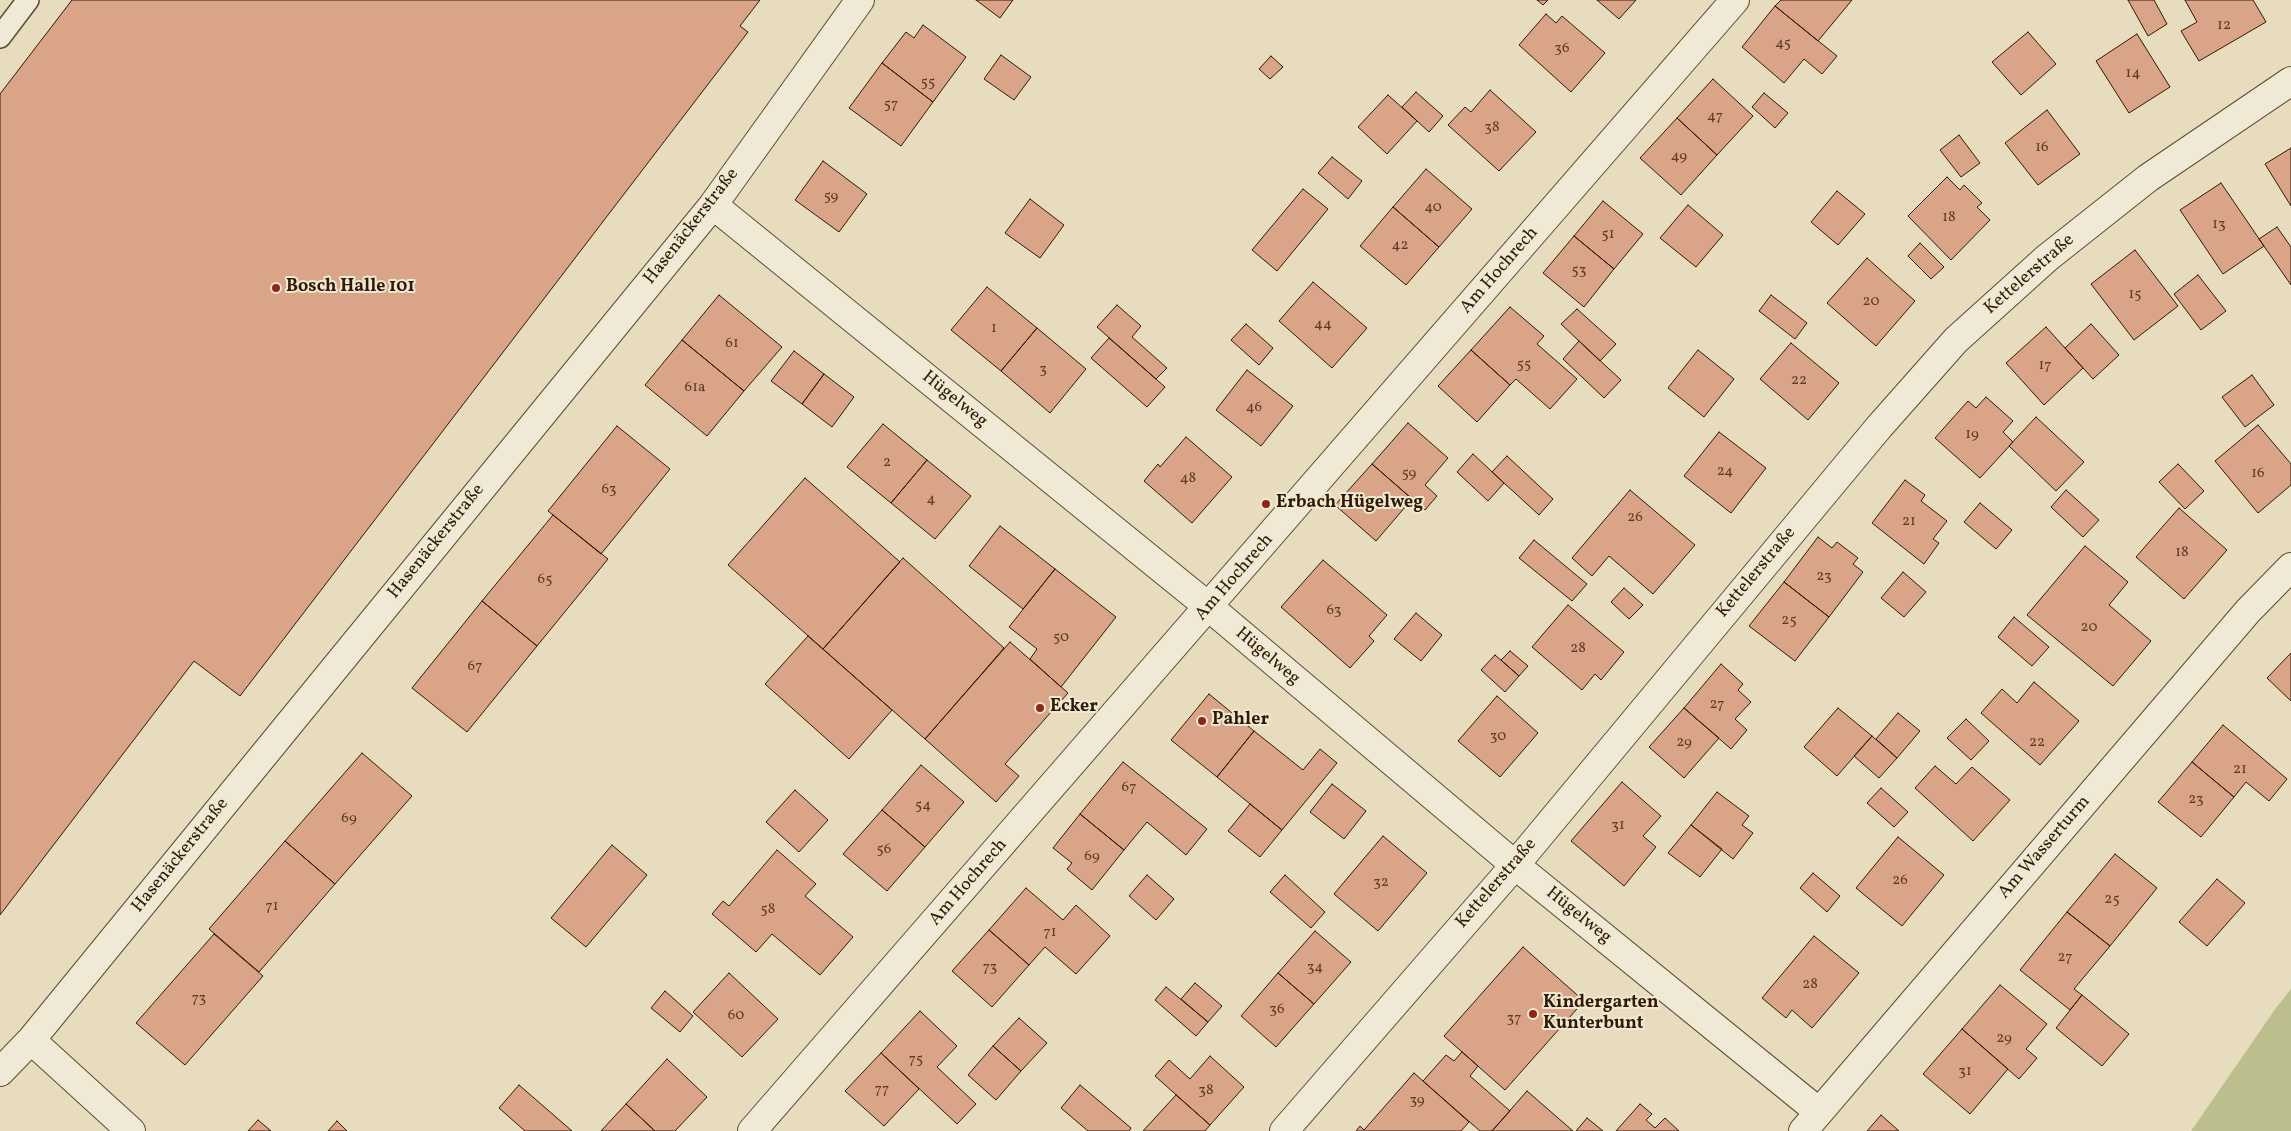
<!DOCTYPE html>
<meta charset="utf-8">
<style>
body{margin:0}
canvas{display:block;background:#e7ddbe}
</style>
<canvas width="2291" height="1131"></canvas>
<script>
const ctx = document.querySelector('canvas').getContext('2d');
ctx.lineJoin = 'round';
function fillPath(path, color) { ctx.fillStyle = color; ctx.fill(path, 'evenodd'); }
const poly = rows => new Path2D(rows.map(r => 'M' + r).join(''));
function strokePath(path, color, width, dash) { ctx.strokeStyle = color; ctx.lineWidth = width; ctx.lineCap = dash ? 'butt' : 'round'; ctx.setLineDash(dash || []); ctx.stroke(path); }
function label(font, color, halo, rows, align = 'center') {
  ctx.font = font + ' Vollkorn,serif'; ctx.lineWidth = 4; ctx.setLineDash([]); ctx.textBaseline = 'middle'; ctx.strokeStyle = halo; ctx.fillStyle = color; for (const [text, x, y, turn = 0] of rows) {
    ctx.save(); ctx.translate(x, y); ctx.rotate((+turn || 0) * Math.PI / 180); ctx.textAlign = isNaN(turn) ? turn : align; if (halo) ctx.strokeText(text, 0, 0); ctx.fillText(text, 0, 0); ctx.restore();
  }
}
fillPath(poly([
 [2291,989,2291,1131,2191,1131,2276,1008]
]), '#bcbf8d');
const building = poly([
 [72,0,760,0,740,26,748,32,240,696,194,661,0,915,0,94,72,0],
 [976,0,1013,0,1000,18,976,0],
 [1537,0,1548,0,1543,5,1537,0],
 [1597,0,1636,0,1619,19,1597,0],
 [1781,0,1852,0,1818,41,1775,6,1781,0],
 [2128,0,2154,0,2167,24,2148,36,2128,0],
 [2185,0,2253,0,2266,22,2199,61,2181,31,2197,22,2185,0],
 [1775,6,1837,56,1822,74,1804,59,1784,83,1742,47,1775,6],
 [1546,14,1556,23,1562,16,1605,53,1571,92,1519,45,1546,14],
 [923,25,966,57,933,102,882,63,906,32,914,38,923,25],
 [2028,32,2056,64,2021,95,1992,62,2028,32],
 [2137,34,2170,87,2129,113,2096,61,2137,34],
 [1001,55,1031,77,1014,100,984,79,1001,55],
 [1271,56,1283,67,1270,79,1259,69,1271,56],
 [882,63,933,102,901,146,849,108,882,63],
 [1713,79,1753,116,1717,155,1677,118,1713,79],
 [1490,90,1536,132,1499,171,1448,125,1465,107,1471,112,1490,90],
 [1416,92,1443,116,1429,132,1402,107,1416,92],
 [1764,93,1788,113,1775,128,1752,107,1764,93],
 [1388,95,1417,121,1387,154,1358,127,1388,95],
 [2047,110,2080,154,2038,185,2005,143,2047,110],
 [1677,118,1717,155,1681,195,1640,158,1677,118],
 [1959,135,1980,163,1961,177,1940,150,1959,135],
 [2291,148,2291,206,2265,164,2291,148],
 [1332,157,1362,181,1348,199,1318,173,1332,157],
 [823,161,867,194,839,232,795,200,823,161],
 [1426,169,1472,209,1439,247,1393,207,1426,169],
 [1947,177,1960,190,1964,185,1982,203,1977,207,1990,220,1951,260,1908,216,1947,177],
 [2221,183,2264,246,2223,274,2180,210,2221,183],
 [1303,189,1328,209,1277,271,1252,250,1303,189],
 [1837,191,1865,214,1838,245,1811,222,1837,191],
 [1030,199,1064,225,1040,258,1005,233,1030,199],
 [1603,201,1643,234,1614,269,1574,236,1603,201],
 [1688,205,1723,235,1696,267,1660,238,1688,205],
 [1393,207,1439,247,1406,285,1360,246,1393,207],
 [2277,227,2291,247,2291,285,2259,239,2277,227],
 [1574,236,1614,269,1584,307,1543,273,1574,236],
 [1920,243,1944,267,1931,279,1908,256,1920,243],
 [2135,250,2178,306,2134,340,2091,284,2135,250],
 [1867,258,1915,301,1876,346,1827,303,1867,258],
 [2198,275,2226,311,2201,330,2174,294,2198,275],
 [1313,282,1367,328,1332,368,1279,321,1313,282],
 [987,287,1037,328,1001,371,951,330,987,287],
 [719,295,782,347,744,391,682,340,719,295],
 [1771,295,1807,323,1795,339,1759,311,1771,295],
 [1117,305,1141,326,1132,337,1167,368,1156,379,1097,327,1117,305],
 [1510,307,1544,336,1537,344,1577,379,1550,409,1516,379,1510,385,1471,350,1510,307],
 [1577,309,1616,344,1600,361,1561,324,1577,309],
 [1246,324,1273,348,1259,365,1231,340,1246,324],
 [2091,324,2119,355,2093,379,2065,348,2091,324],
 [2046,327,2083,368,2044,405,2006,363,2046,327],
 [1037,328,1086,369,1050,413,1001,371,1037,328],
 [1109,338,1165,387,1147,407,1091,358,1109,338],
 [682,340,744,391,707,436,645,385,682,340],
 [1579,341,1621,380,1604,398,1563,359,1579,341],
 [1791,343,1839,383,1808,420,1760,379,1791,343],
 [1471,350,1510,385,1477,422,1438,386,1471,350],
 [1698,350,1734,379,1704,417,1668,388,1698,350],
 [794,351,824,374,802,404,771,381,794,351],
 [1247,370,1293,406,1261,446,1216,410,1247,370],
 [824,374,854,397,832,427,802,404,824,374],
 [2252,375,2274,405,2245,427,2222,397,2252,375],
 [1986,397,2013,421,2003,432,2013,442,1980,478,1935,438,1968,401,1976,408,1986,397],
 [2036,417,2084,462,2056,491,2009,446,2036,417],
 [1408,423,1448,458,1425,485,1437,496,1425,510,1372,464,1408,423],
 [883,424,927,460,891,503,847,467,883,424],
 [2258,425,2291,464,2291,485,2258,513,2215,461,2258,425],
 [617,426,670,469,601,554,548,511,617,426],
 [1719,432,1766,468,1731,513,1684,476,1719,432],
 [1186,437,1232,477,1192,523,1144,481,1158,464,1160,467,1186,437],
 [1473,454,1504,483,1488,501,1457,472,1473,454],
 [1507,456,1553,499,1539,515,1492,472,1507,456],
 [927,460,971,496,935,539,891,503,927,460],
 [1372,464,1412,499,1376,541,1335,505,1372,464],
 [2178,464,2204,491,2185,509,2159,482,2178,464],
 [805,478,900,562,823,649,728,565,805,478],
 [1905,480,1925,495,1921,501,1947,521,1933,539,1939,543,1924,564,1872,523,1905,480],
 [1630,490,1695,545,1653,594,1609,556,1592,576,1572,558,1630,490],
 [2066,490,2099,520,2083,537,2051,507,2066,490],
 [1980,503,2012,530,1996,549,1964,522,1980,503],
 [2179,508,2227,550,2184,599,2136,557,2179,508],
 [553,515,608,559,537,646,482,601,553,515],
 [1000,526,1055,569,1023,609,969,566,1000,526],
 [1818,537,1832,548,1837,542,1858,558,1853,564,1863,572,1829,617,1784,582,1818,537],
 [1534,540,1587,584,1572,601,1519,558,1534,540],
 [2085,546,2128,582,2109,605,2151,641,2113,686,2027,615,2085,546],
 [903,558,1004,648,925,739,823,649,903,558],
 [1323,560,1387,615,1369,636,1374,641,1350,668,1281,607,1323,560],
 [1055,569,1116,617,1061,687,1030,659,1037,649,1009,627,1055,569],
 [1903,572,1926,592,1904,617,1881,598,1903,572],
 [1784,582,1829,617,1795,661,1749,626,1784,582],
 [1624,588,1643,605,1629,619,1611,602,1624,588],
 [482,601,537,646,467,732,412,688,482,601],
 [1568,605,1624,652,1601,680,1595,674,1582,690,1532,647,1568,605],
 [1416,613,1442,635,1421,661,1394,639,1416,613],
 [2014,617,2049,647,2032,666,1998,637,2014,617],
 [808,636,892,710,849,759,765,684,808,636],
 [1010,642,1068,693,1005,764,1019,776,996,802,925,739,1010,642],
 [1510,651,1528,666,1519,676,1501,660,1510,651],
 [2291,653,2291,701,2267,678,2291,653],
 [1495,655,1519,676,1505,692,1481,670,1495,655],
 [1721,664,1743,684,1738,690,1751,702,1735,719,1747,730,1731,749,1684,708,1721,664],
 [2034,682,2079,721,2040,765,1981,713,2002,689,2017,703,2034,682],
 [1209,694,1254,731,1217,777,1171,740,1209,694],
 [1497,696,1538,733,1500,777,1458,741,1497,696],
 [1684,708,1719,738,1684,778,1649,747,1684,708],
 [1838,708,1872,736,1837,776,1804,747,1838,708],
 [1898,713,1920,731,1897,758,1876,739,1898,713],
 [1966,719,1989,741,1971,760,1947,738,1966,719],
 [2223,725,2287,779,2269,801,2246,782,2234,797,2192,762,2223,725],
 [1254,731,1303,770,1320,749,1337,763,1282,830,1217,777,1254,731],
 [1872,736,1897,758,1879,778,1854,756,1872,736],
 [362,753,412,796,335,884,285,841,362,753],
 [1123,762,1207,829,1186,855,1147,822,1124,850,1080,814,1123,762],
 [2192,762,2234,797,2201,837,2158,802,2192,762],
 [921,765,964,802,925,847,882,810,921,765],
 [1935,766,1956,784,1972,767,2010,800,1973,841,1915,788,1935,766],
 [1622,782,1661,816,1643,836,1656,847,1624,886,1571,841,1622,782],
 [1332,784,1366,811,1344,839,1310,812,1332,784],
 [1881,788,1908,812,1894,827,1867,803,1881,788],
 [795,790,828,820,799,852,766,822,795,790],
 [1717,792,1749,816,1742,825,1753,833,1733,859,1691,825,1717,792],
 [1250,804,1282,830,1260,857,1228,831,1250,804],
 [882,810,925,847,887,891,843,854,882,810],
 [1080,814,1124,850,1092,890,1067,869,1072,863,1053,848,1080,814],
 [1691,825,1722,849,1700,877,1668,853,1691,825],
 [1383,836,1427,873,1378,931,1334,894,1383,836],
 [1898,837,1944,875,1902,926,1856,888,1898,837],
 [285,841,335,884,259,972,209,929,285,841],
 [612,845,647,875,586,947,551,918,612,845],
 [777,850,816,884,805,896,853,937,820,975,772,934,756,952,712,914,723,901,729,906,777,850],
 [2115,854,2157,888,2110,946,2067,912,2115,854],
 [1813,873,1840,896,1827,912,1800,888,1813,873],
 [1147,875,1174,899,1156,920,1129,896,1147,875],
 [1285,875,1325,912,1311,928,1270,892,1285,875],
 [2217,879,2245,903,2207,946,2179,922,2217,879],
 [1026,888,1063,920,1076,905,1110,936,1076,974,1045,947,1029,965,989,930,1026,888],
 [2067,912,2110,946,2074,989,2082,995,2070,1010,2020,970,2067,912],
 [989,930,1029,965,992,1007,952,971,989,930],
 [1315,931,1351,962,1314,1004,1278,973,1315,931],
 [214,934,263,976,185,1065,136,1023,214,934],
 [1814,936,1859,973,1812,1028,1792,1010,1786,1018,1762,998,1814,936],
 [1523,947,1584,1001,1505,1090,1444,1036,1523,947],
 [729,973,778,1019,742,1057,693,1012,729,973],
 [1278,973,1314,1004,1276,1047,1241,1016,1278,973],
 [1195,983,1222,1006,1208,1022,1181,999,1195,983],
 [2000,985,2047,1024,2026,1049,2037,1058,2019,1079,1962,1029,2000,985],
 [1166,987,1208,1022,1196,1036,1155,1000,1166,987],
 [665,991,693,1016,680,1032,651,1008,665,991],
 [2082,995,2129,1034,2102,1066,2056,1028,2082,995],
 [920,1011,957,1046,937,1067,976,1104,957,1124,881,1053,920,1011],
 [1019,1018,1047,1043,1021,1071,993,1046,1019,1018],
 [1962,1029,2008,1069,1970,1114,1923,1074,1962,1029],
 [993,1046,1021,1071,996,1100,968,1075,993,1046],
 [1462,1052,1478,1066,1470,1076,1510,1111,1492,1131,1480,1131,1423,1081,1446,1055,1454,1061,1462,1052],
 [881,1053,919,1089,884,1126,845,1091,881,1053],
 [1210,1056,1244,1087,1210,1125,1155,1076,1169,1060,1190,1079,1210,1056],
 [667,1059,707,1097,675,1131,655,1131,626,1104,667,1059],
 [1414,1073,1469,1122,1461,1131,1356,1131,1360,1126,1364,1130,1414,1073],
 [519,1085,572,1131,525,1131,499,1108,519,1085],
 [1080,1085,1131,1128,1129,1131,1088,1131,1061,1108,1080,1085],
 [1527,1091,1573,1131,1492,1131,1527,1091],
 [1176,1095,1210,1125,1205,1131,1143,1131,1176,1095],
 [626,1104,655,1131,601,1131,626,1104],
 [1640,1104,1652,1114,1646,1120,1655,1128,1665,1118,1679,1131,1616,1131,1640,1104],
 [1881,1115,1899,1131,1867,1131,1881,1115],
 [1587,1118,1603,1131,1576,1131,1587,1118],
 [258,1120,271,1131,248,1131,258,1120],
 [337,1121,347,1131,328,1131,337,1121]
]);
fillPath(building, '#daa488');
strokePath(building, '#321a00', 1);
const service = poly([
 [0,37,28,0]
]);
const minor = poly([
 [713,205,1209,607,1515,865,1819,1112],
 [31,1040,131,1131],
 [0,1072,31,1040,713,205,860,0],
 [752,1131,1735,0],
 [1284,1131,1515,865,1879,427,1956,340,2047,258,2148,178,2291,81],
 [1803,1131,2248,611,2291,567]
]);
strokePath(service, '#5f4b30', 24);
strokePath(minor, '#5f4b30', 30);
strokePath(service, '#efe9d5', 21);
strokePath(minor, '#efe9d5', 28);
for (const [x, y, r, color] of [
 [276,288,5,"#8f2418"],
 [1266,504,5,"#8f2418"],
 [1040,708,5,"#8f2418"],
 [1202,721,5,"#8f2418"],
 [1533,1014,5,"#8f2418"]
]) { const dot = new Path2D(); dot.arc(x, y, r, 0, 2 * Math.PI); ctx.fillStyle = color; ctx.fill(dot); strokePath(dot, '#efe9d5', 2); }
label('15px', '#5c3c22', null, [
 ["12",2224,26],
 ["45",1783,44],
 ["36",1562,49],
 ["14",2133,74],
 ["55",928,83],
 ["57",891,105],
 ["47",1715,117],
 ["38",1492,128],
 ["16",2042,148],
 ["49",1679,157],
 ["59",831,197],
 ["40",1433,208],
 ["18",1949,218],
 ["13",2219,225],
 ["51",1608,235],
 ["42",1400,246],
 ["53",1579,271],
 ["15",2135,295],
 ["20",1871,302],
 ["44",1323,325],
 ["1",994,329],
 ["61",732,344],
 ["55",1524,365],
 ["17",2045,366],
 ["3",1043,370],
 ["22",1799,381],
 ["61a",695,388],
 ["46",1254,408],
 ["19",1972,435],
 ["2",887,463],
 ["24",1725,472],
 ["59",1409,474],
 ["16",2258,474],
 ["48",1188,479],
 ["63",609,490],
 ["4",931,500],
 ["26",1635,518],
 ["21",1909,522],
 ["18",2182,553],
 ["23",1824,577],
 ["65",545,580],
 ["63",1334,611],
 ["25",1789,621],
 ["20",2089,628],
 ["50",1061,638],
 ["28",1578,649],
 ["67",475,667],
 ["27",1717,705],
 ["30",1498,737],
 ["29",1684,743],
 ["22",2037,743],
 ["21",2240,770],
 ["67",1129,788],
 ["23",2196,800],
 ["54",923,806],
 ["69",349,819],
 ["31",1618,826],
 ["56",884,850],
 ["69",1092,857],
 ["26",1900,881],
 ["32",1381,883],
 ["25",2112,900],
 ["71",272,907],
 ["58",768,910],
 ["71",1050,933],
 ["27",2065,958],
 ["73",990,968],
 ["34",1315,968],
 ["28",1810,985],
 ["73",199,999],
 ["36",1277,1010],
 ["60",736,1016],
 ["37",1514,1019],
 ["29",2004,1039],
 ["75",916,1060],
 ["31",1965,1072],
 ["77",882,1090],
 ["38",1206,1091],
 ["39",1417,1101]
]);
label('18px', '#321a00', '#efe9d5', [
 ["Hasenäckerstraße",692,227,-52],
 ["Am Hochrech",1500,271,-49],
 ["Kettelerstraße",2030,275,-41],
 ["Hügelweg",954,400,39],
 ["Hasenäckerstraße",437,542,-51],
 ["Kettelerstraße",1757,573,-50],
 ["Am Hochrech",1235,578,-49],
 ["Hügelweg",1267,657,40],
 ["Am Wasserturm",2045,848,-49],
 ["Hasenäckerstraße",181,856,-51],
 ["Am Hochrech",969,883,-49],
 ["Kettelerstraße",1497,884,-49],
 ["Hügelweg",1578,916,39]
]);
label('bold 18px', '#321a00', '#efe9d5', [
 ["Bosch Halle 101",286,288],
 ["Erbach Hügelweg",1276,504],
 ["Ecker",1050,708],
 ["Pahler",1212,721],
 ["Kindergarten",1543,1004],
 ["Kunterbunt",1543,1025]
], 'left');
</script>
